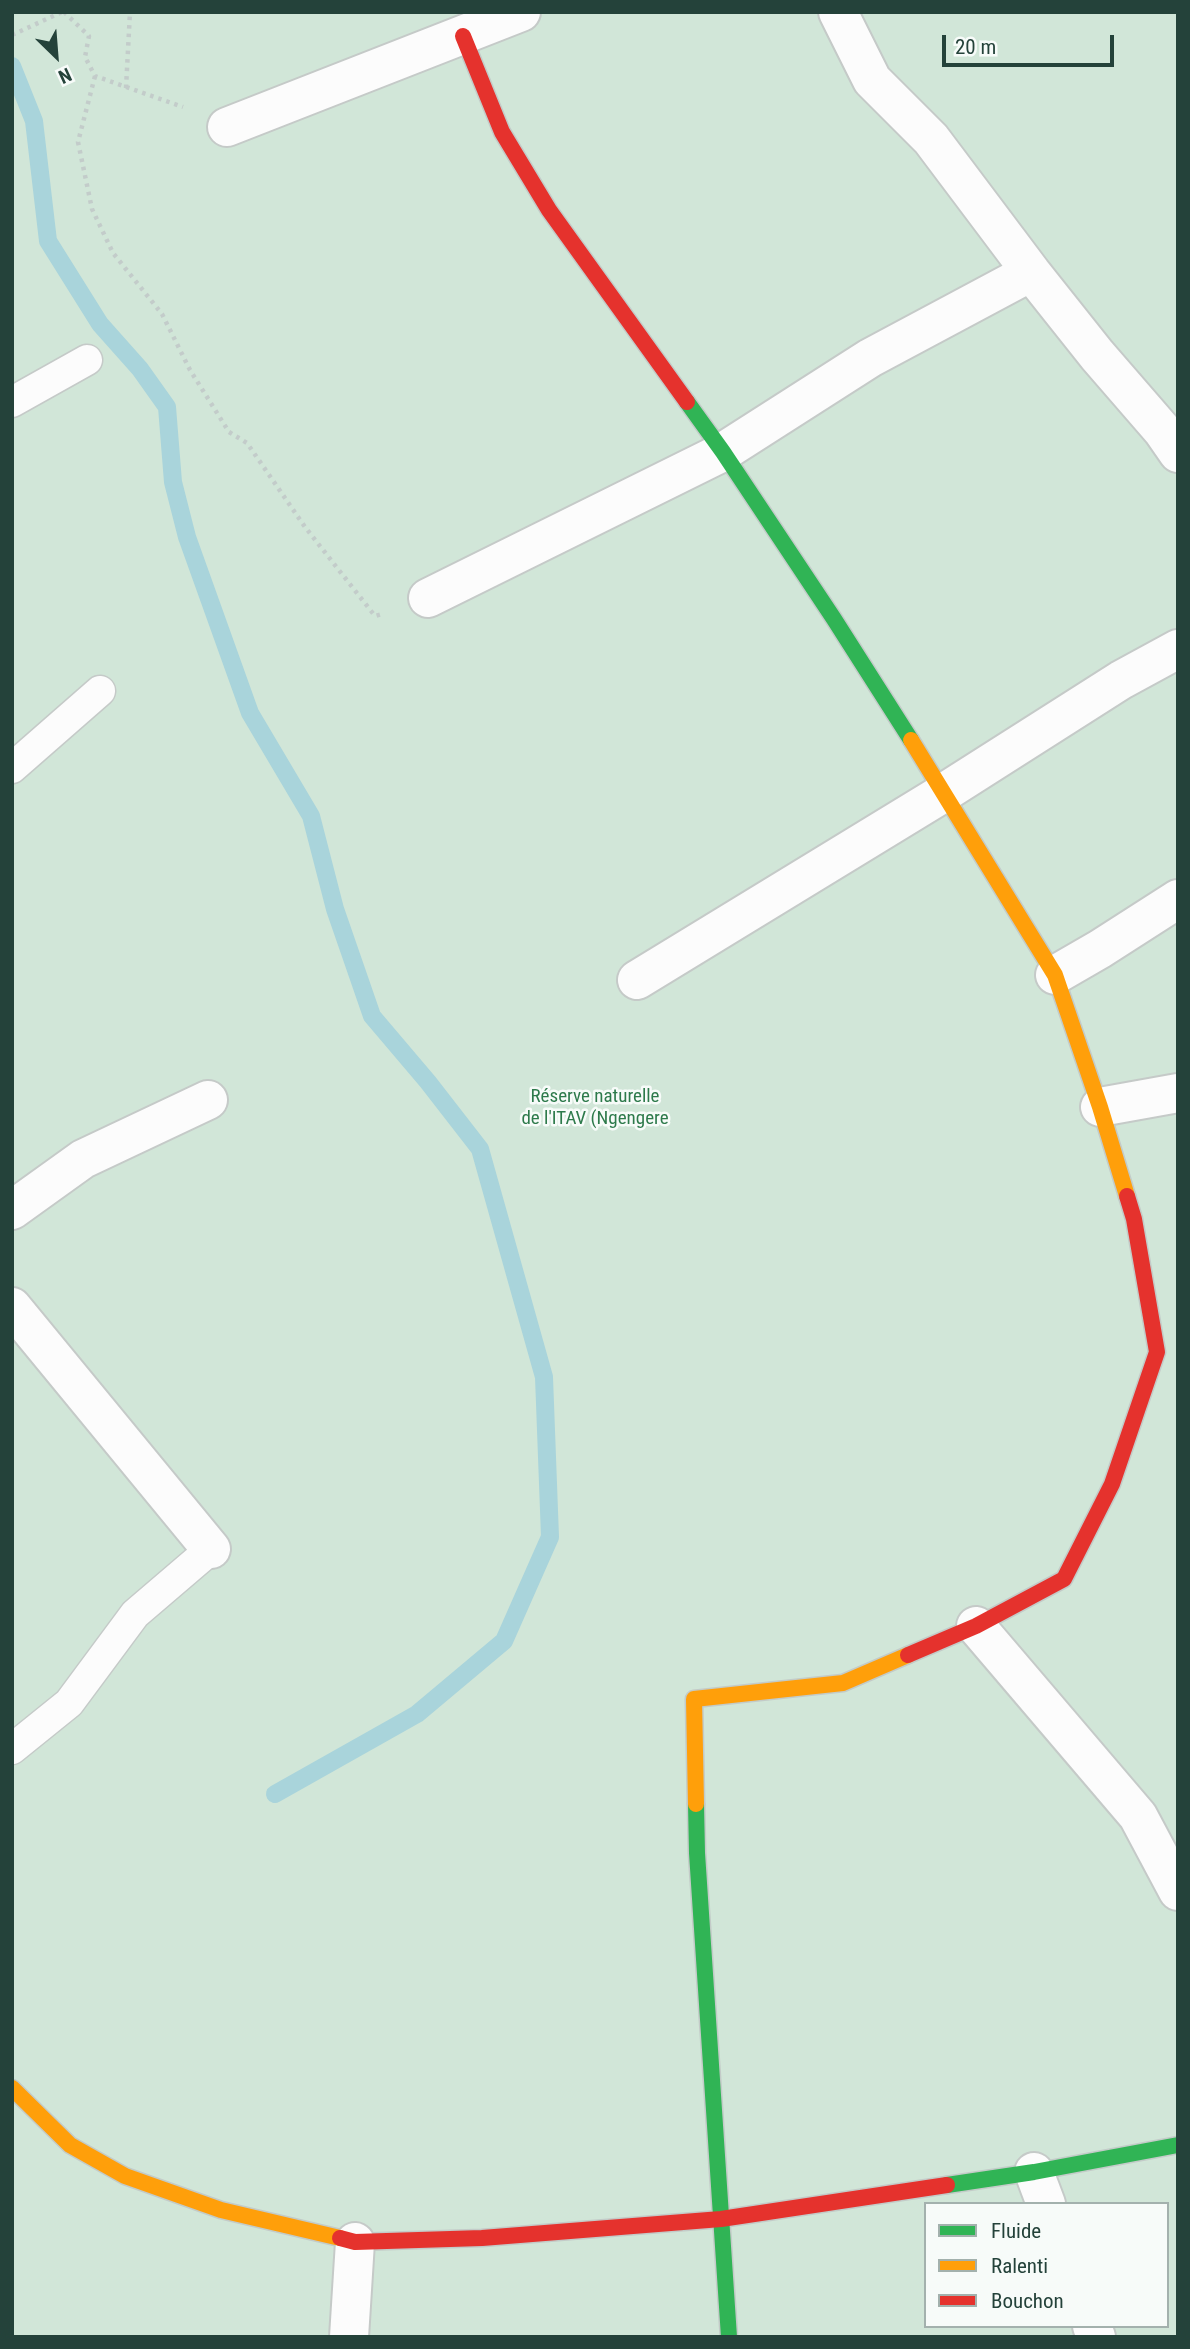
<!DOCTYPE html>
<meta charset="utf-8">
<style>
body{margin:0}
#map{position:relative;width:1190px;height:2349px;overflow:hidden;background:#e8edeb;font-family:"Roboto Condensed",sans-serif}
canvas{display:block}
.frame{position:absolute;inset:0;border:14px solid #24423a;pointer-events:none}
.legend{position:absolute;left:924px;top:2202px;width:245px;height:126px;box-sizing:border-box;background:#f7fbf9;border:2px solid #a3b1ad;margin:0;padding:9px 12px;list-style:none;font-size:21px;color:#24423a}
.legend li{display:flex;align-items:center;gap:14px;height:35px}
.legend b{width:35px;border:2px solid #a3b1ad}
.north{position:absolute;left:21px;top:21px;width:70px;height:70px;-webkit-text-stroke:5px #f7fbf9;paint-order:stroke;rotate:155deg;font-size:19px;font-weight:700;line-height:28px;text-align:center;color:#24423a}
.north::after{content:'';display:block;margin:auto;width:24px;height:32px;background:#24423a;clip-path:polygon(50% 0,100% 100%,50% 72%,0 100%)}
.scale{position:absolute;left:942px;top:35px;width:172px;height:32px;box-sizing:border-box;border:4px solid #24423a;border-top:0;padding-left:9px;font-size:21px;line-height:24px;white-space:nowrap;color:#24423a;-webkit-text-stroke:5px #f7fbf9;paint-order:stroke}
</style>
<div id="map">
<canvas width="1190" height="2349"></canvas>
<div class="frame"></div>
<ul class="legend">
<li><b style="height:9px;background:#30b455"></b>Fluide</li>
<li><b style="height:9px;background:#ff9f0a"></b>Ralenti</li>
<li><b style="height:9px;background:#e5322d"></b>Bouchon</li>
</ul>
<div class="north">N</div>
<div class="scale">20 m</div>
</div>
<script>
const ctx = document.querySelector('canvas').getContext('2d');
ctx.lineJoin = 'round';
function fillPath(path, color) { ctx.fillStyle = color; ctx.fill(path, 'evenodd'); }
const poly = rows => new Path2D(rows.map(r => 'M' + r).join(''));
function strokePath(path, color, width, dash) { ctx.strokeStyle = color; ctx.lineWidth = width; ctx.lineCap = dash ? 'butt' : 'round'; ctx.setLineDash(dash || []); ctx.stroke(path); }
function label(font, color, halo, rows, align = 'center') {
  ctx.font = font + ' "Roboto Condensed",sans-serif'; ctx.lineWidth = 5; ctx.setLineDash([]); ctx.textBaseline = 'middle'; ctx.strokeStyle = halo; ctx.fillStyle = color; for (const [text, x, y, turn = 0] of rows) {
    ctx.save(); ctx.translate(x, y); ctx.rotate((+turn || 0) * Math.PI / 180); ctx.textAlign = isNaN(turn) ? turn : align; if (halo) ctx.strokeText(text, 0, 0); ctx.fillText(text, 0, 0); ctx.restore();
  }
}
fillPath(poly([
 [12,12,1178,12,1178,2337,12,2337],
 [926,2204,1167,2204,1167,2326,926,2326]
]), '#d1e6d8');
strokePath(poly([
 [12,66,34,121,48,241,100,324,140,369,167,407,173,482,187,537,250,713,311,816,335,909,372,1016,428,1082,480,1149,544,1377,550,1537,504,1641,417,1714,275,1794]
]), '#a9d4db', 18);
const lane = poly([
 [12,402,87,360],
 [12,768,100,691],
 [12,1749,69,1703,135,1614,211,1549]
]);
const street = poly([
 [227,127,521,12],
 [1031,272,1097,355,1162,430,1178,453],
 [428,598,723,452,870,358,1031,272,931,139,872,80,838,12],
 [1055,975,1100,949,1178,899],
 [637,980,945,792,1121,680,1178,649],
 [1100,1107,1178,1093],
 [12,1210,83,1159,208,1100],
 [12,1307,211,1549],
 [976,1626,1138,1816,1178,1891],
 [1034,2172,1046,2204],
 [1092,2326,1096,2337],
 [349,2337,355,2242]
]);
const fast = poly([
 [687,402,723,452,834,619,911,740],
 [696,1804,697,1853,729,2337],
 [947,2185,1034,2172,1178,2145]
]);
const slow = poly([
 [911,740,1055,975,1100,1107,1127,1196],
 [696,1804,694,1699,843,1683,908,1655],
 [12,2088,70,2145,125,2176,221,2210,340,2238]
]);
const jam = poly([
 [463,36,502,132,549,210,687,402],
 [908,1655,976,1626,1064,1579,1112,1484,1157,1352,1134,1219,1127,1196],
 [340,2238,355,2242,482,2238,721,2219,947,2185]
]);
strokePath(lane, '#c5cac8', 33);
strokePath(street, '#c5cac8', 42);
strokePath(fast, '#c3cbc8', 19);
strokePath(slow, '#c3cbc8', 19);
strokePath(jam, '#c3cbc8', 19);
strokePath(poly([
 [64,12,89,36,85,57,95,76,183,107],
 [12,35,62,12],
 [95,76,78,142,92,209,113,253,162,314,190,370,229,432,247,443,305,527,375,616,382,614],
 [126,88,130,12]
]), '#c3ccca', 4.5, [3.5, 5]);
strokePath(lane, '#fcfcfc', 30);
strokePath(street, '#fcfcfc', 38);
strokePath(fast, '#30b455', 16);
strokePath(slow, '#ff9f0a', 16);
strokePath(jam, '#e5322d', 16);
label('19px', '#2d7a4b', '#f7fbf9', [
 ["Réserve naturelle",595,1097],
 ["de l'ITAV (Ngengere",595,1119]
]);
</script>
